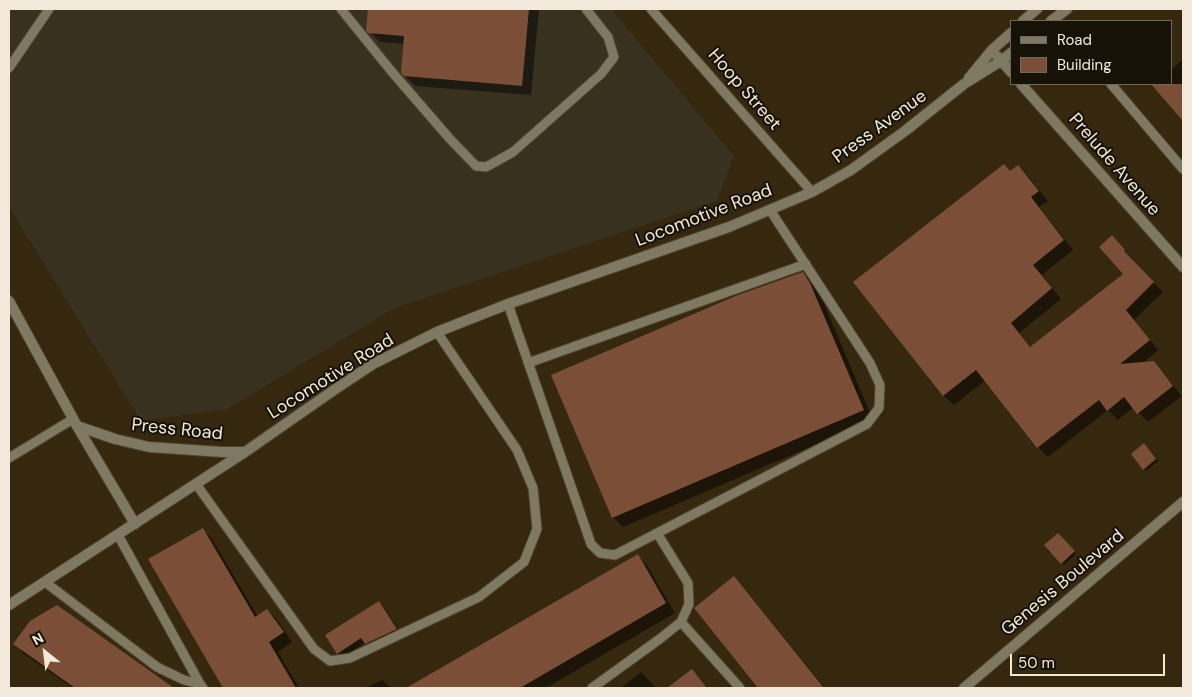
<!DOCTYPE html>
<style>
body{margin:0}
#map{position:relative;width:1192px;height:697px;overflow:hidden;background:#35280e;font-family:"DM Sans",sans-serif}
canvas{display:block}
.frame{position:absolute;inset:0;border:10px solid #f2e9da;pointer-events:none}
.legend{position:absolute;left:1010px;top:20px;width:162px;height:65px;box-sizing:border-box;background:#171207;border:1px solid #6f685b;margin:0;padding:6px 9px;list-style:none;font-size:15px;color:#f2e9da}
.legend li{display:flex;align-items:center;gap:10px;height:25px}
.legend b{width:25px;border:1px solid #6f685b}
.north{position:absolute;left:20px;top:627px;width:50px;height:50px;-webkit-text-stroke:4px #171207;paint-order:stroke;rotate:331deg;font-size:14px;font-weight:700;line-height:20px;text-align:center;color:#f2e9da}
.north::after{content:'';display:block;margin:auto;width:18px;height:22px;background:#f2e9da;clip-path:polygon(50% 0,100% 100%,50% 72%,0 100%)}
.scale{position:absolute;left:1010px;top:654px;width:155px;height:22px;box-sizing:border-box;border:2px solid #f2e9da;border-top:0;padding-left:6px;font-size:15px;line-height:18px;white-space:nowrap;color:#f2e9da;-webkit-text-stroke:4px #171207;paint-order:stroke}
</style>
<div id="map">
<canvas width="1192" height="697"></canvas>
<div class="frame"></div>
<ul class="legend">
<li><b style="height:6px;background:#7f7863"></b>Road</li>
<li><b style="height:14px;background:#7b4f37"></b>Building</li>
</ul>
<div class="north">N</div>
<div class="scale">50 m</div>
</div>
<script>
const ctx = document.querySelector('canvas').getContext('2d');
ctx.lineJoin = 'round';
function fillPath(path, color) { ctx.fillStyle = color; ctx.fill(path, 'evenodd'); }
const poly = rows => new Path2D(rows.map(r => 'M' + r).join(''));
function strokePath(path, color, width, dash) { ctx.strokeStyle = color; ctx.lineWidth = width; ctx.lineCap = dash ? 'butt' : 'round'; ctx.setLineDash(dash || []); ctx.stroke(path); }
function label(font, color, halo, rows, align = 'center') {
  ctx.font = font + ' "DM Sans",sans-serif'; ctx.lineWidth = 4; ctx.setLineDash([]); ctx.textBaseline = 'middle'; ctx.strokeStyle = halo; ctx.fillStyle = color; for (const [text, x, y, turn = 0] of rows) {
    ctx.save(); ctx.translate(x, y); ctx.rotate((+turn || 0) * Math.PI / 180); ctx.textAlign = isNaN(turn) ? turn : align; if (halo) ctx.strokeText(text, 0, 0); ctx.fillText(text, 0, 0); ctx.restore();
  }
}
fillPath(poly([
 [9,9,611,9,734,156,717,201,395,308,227,409,141,421,9,207]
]), '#383120');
fillPath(poly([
 [369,9,539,9,531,95,415,86,402,72,405,44,380,42,367,29],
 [1183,59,1183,120,1153,85,1171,84,1171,70],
 [1018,166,1028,176,1048,201,1039,207,1073,250,1042,275,1061,299,1019,333,1031,348,1124,274,1121,247,1133,260,1132,261,1163,292,1134,320,1158,350,1142,364,1153,363,1163,373,1182,396,1148,422,1134,407,1118,420,1108,410,1048,457,1038,447,986,380,954,405,944,396,855,282],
 [803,273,813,283,820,294,873,420,623,527,613,517],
 [1144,445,1158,461,1146,471,1132,455],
 [203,529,212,539,258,617,267,610,277,620,292,642,278,652,299,688,224,688,150,560],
 [1058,534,1076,554,1064,565,1046,545],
 [637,555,647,565,675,613,546,688,409,688],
 [734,577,743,587,825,688,760,688,696,608],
 [379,602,383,606,401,633,371,647,366,642,343,657,338,653],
 [57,606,171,688,73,688,24,654,15,644],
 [692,670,708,688,669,688],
 [641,672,656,688,621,688],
 [382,680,391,688,366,688]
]), '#0007');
fillPath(poly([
 [368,9,529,9,522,86,404,76,401,73,404,36,368,33,366,30],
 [1151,84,1183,84,1183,121],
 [1004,164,1010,171,1018,165,1039,191,1031,197,1064,240,1033,265,1052,288,1011,323,1030,347,1123,274,1099,247,1112,235,1125,250,1124,251,1154,282,1126,310,1150,340,1120,364,1154,361,1173,386,1137,414,1124,397,1107,411,1099,400,1037,448,976,370,943,396,853,282],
 [803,272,810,283,864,410,612,518,551,375,738,295],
 [1144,443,1156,459,1143,470,1131,454],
 [203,528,255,617,267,609,284,632,269,642,296,688,223,688,148,559],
 [1058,533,1075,551,1061,564,1044,545],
 [638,554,666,603,520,688,406,688],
 [734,576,824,688,758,688,694,608],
 [379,601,397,629,365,644,361,638,337,654,325,635],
 [57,605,174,688,75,688,13,644,30,621],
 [692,669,707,688,667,688]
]), '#7b4f37');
const lane = poly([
 [341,9,392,72,450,139,476,166,486,167,513,152,601,74,614,57,608,37,586,9],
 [651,9,812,192],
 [9,68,49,9],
 [1111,84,1183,169],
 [508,304,591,544,600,553,615,555,867,424,879,408,880,385,870,363,770,210],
 [528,363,806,264],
 [9,458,73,419],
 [196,484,314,649,330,661,350,658,479,597,524,562,537,529,533,488,517,450,437,332],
 [118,535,200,684],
 [45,582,157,667,184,680,200,684,203,688],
 [681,622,740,688],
 [592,688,661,638,681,622,689,604,688,583,657,533]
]);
const street = poly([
 [1023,21,1037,9],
 [1051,21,1067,9],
 [997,56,1011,72],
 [969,78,992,50,1011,33],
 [1021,84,1183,267],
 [9,301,77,426,135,524],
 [77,426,115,439,149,447,222,452,245,452],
 [9,605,245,452,334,390,373,364,437,332,508,304,729,227,812,192,851,170,905,131,964,84,1001,61,1011,53],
 [964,688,1183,502]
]);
strokePath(lane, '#4f432b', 11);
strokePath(street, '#4f432b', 12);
strokePath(lane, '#7f7863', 9);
strokePath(street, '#7f7863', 10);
label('18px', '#f2e9da', '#171207', [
 ["Hoop Street",744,90,49],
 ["Press Avenue",880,127,-36],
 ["Prelude Avenue",1114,165,49],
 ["Locomotive Road",704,216,-21],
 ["Locomotive Road",331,377,-32],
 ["Press Road",177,430,6],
 ["Genesis Boulevard",1063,583,-40]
]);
</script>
